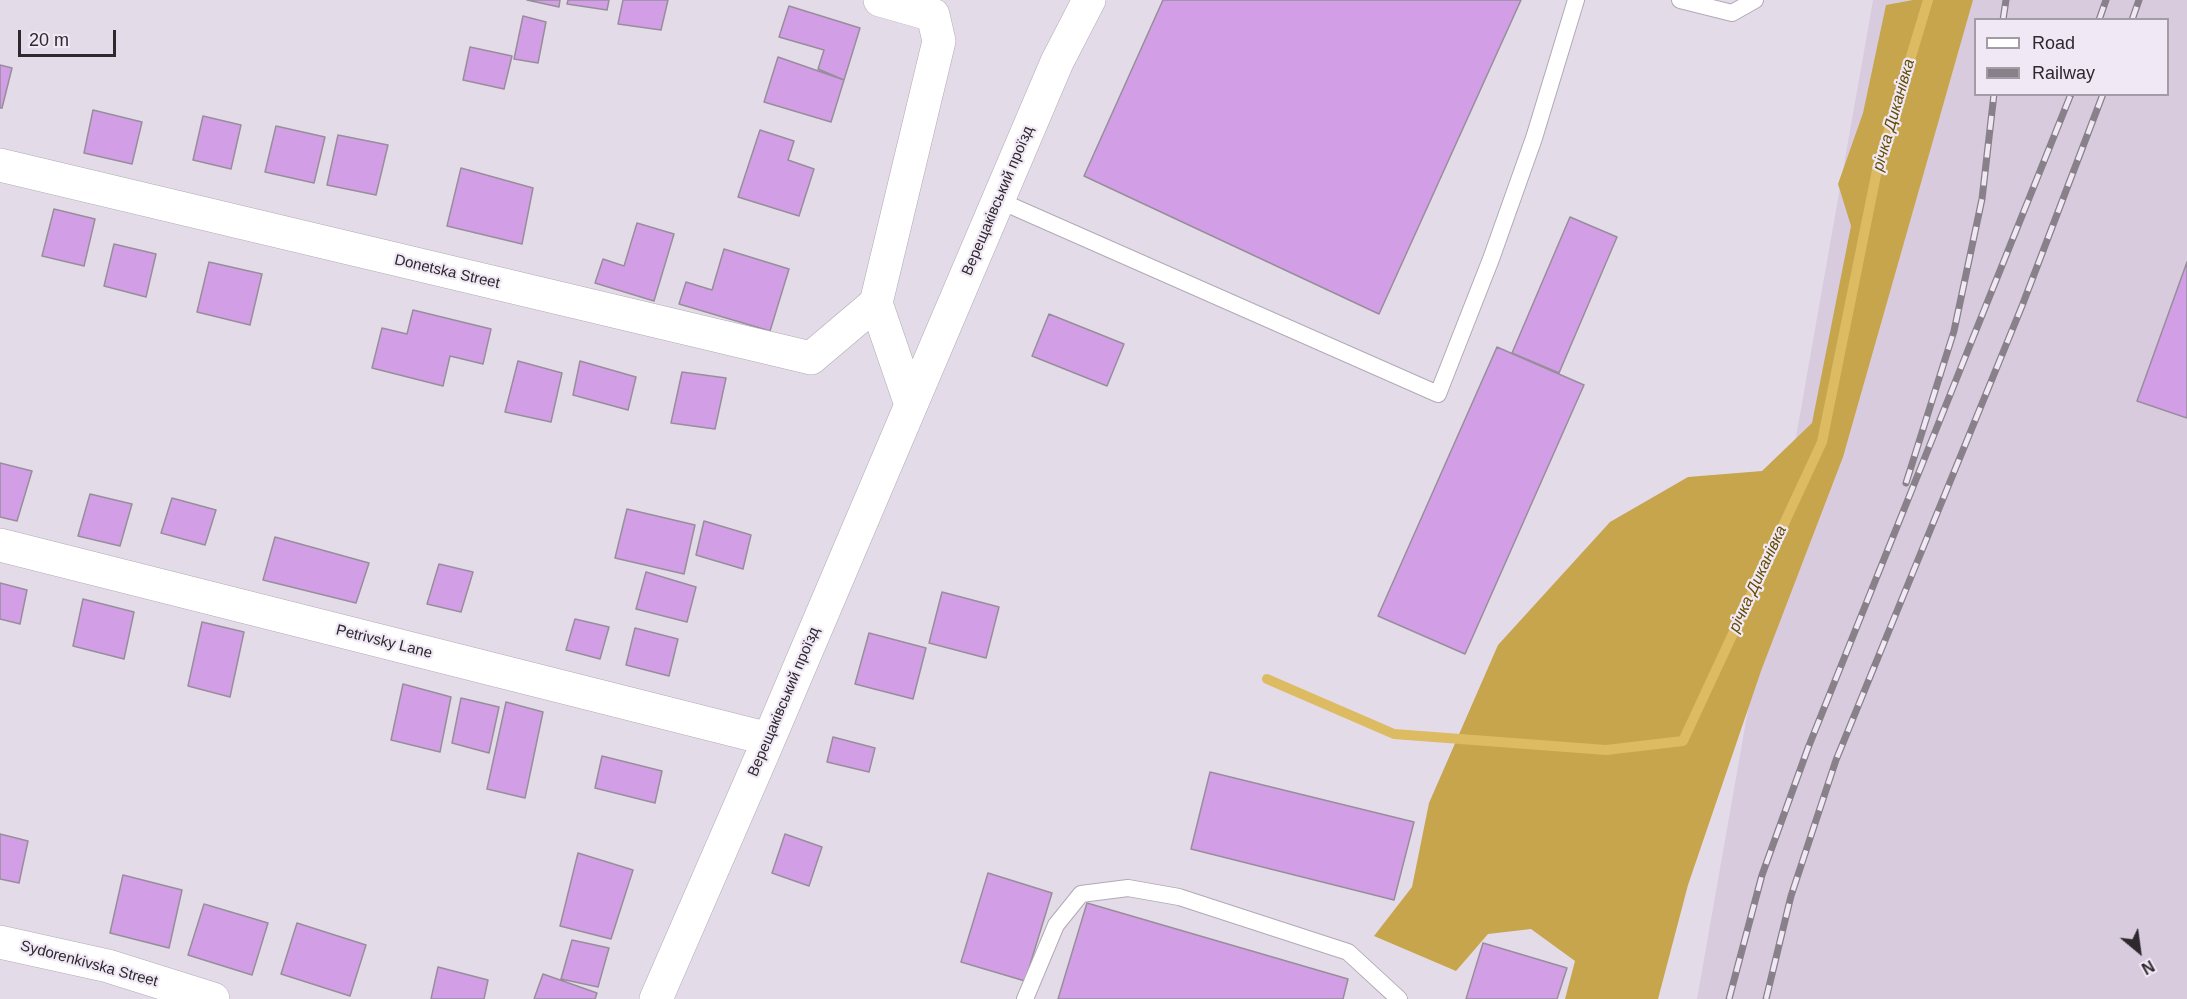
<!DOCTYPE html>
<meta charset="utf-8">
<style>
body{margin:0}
#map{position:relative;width:2187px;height:999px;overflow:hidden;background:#e4dbe8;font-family:Helvetica,sans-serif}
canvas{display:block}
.legend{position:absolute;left:1974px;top:18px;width:195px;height:78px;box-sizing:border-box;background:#f1e8f5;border:2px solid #a39ca5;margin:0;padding:8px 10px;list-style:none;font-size:18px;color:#2d292e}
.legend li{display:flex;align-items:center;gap:12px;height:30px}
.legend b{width:30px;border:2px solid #a39ca5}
.north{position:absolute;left:2109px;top:921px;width:60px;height:60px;-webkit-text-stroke:4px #f1e8f5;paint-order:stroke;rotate:151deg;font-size:16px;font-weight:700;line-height:24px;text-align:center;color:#2d292e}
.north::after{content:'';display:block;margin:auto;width:21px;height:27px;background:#2d292e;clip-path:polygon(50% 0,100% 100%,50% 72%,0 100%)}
.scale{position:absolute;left:18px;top:30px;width:98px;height:27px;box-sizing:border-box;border:3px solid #2d292e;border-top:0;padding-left:8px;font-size:18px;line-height:21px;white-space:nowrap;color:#2d292e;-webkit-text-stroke:4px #f1e8f5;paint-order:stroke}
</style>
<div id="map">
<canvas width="2187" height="999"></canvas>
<ul class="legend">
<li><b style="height:8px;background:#fff"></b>Road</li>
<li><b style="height:8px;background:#88818a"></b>Railway</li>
</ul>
<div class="north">N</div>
<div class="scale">20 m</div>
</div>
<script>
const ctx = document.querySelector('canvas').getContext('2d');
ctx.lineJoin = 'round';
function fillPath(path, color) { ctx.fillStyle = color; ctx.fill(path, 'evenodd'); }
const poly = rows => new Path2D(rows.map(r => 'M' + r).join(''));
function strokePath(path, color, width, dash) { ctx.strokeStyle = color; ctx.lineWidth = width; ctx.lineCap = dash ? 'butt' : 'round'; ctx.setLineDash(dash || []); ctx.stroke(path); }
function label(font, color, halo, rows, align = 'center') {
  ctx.font = font + ' Helvetica,sans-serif'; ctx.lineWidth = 4.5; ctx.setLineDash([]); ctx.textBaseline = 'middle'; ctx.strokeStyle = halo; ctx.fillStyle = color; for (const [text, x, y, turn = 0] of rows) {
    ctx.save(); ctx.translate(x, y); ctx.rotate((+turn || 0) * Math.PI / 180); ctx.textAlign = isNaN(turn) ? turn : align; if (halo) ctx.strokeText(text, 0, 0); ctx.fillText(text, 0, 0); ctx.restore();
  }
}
fillPath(poly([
 [1873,0,2187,0,2187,999,1697,999],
 [1976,20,2168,20,2168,94,1976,94]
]), '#d8cbde');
fillPath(poly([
 [1913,0,1973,0,1843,457,1761,671,1688,885,1658,999,1565,999,1575,961,1531,929,1488,934,1456,971,1374,936,1412,887,1429,803,1498,645,1610,522,1688,477,1762,471,1812,423,1851,226,1838,184,1863,113,1886,5]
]), '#c6a54d');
strokePath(poly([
 [1267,679,1394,734,1606,750,1683,741,1822,442,1877,170,1928,0]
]), '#dcbb63', 10);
const building = poly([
 [527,0,560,0,559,7,527,0],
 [568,0,609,0,607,10,567,4,568,0],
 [623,0,668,0,661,30,618,24,623,0],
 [1163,0,1521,0,1379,314,1084,176,1163,0],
 [789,6,860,28,844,80,818,69,824,50,779,37,789,6],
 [523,16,546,22,538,63,514,59,523,16],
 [470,47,512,56,504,89,463,80,470,47],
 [778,57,844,80,831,122,764,102,778,57],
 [0,65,12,68,2,108,0,108,0,65],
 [93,110,142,122,132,164,84,153,93,110],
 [203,116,241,125,231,169,193,160,203,116],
 [276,126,325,137,314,183,265,172,276,126],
 [760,130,794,141,788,160,814,169,799,216,738,197,760,130],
 [338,135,388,145,376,195,327,185,338,135],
 [461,168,533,188,522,244,447,226,461,168],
 [54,209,95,219,84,266,42,256,54,209],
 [1570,217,1617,237,1559,373,1512,353,1570,217],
 [637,223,674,234,654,301,595,283,603,259,624,266,637,223],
 [114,244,156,254,146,297,104,286,114,244],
 [724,249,789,269,770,331,679,304,686,282,712,290,724,249],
 [209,262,262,274,250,325,197,312,209,262],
 [2187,262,2187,418,2137,401,2187,262],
 [413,310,491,329,483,364,450,356,443,386,372,368,382,328,407,334,413,310],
 [1049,314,1124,344,1107,386,1032,356,1049,314],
 [1497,347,1584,385,1465,654,1378,616,1497,347],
 [518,361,562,373,551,422,505,412,518,361],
 [580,361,636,377,628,410,573,395,580,361],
 [682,372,726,378,715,429,671,423,682,372],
 [0,463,32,471,17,521,0,517,0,463],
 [90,494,132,504,120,546,78,536,90,494],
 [172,498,216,510,205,545,161,533,172,498],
 [627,509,695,525,684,574,615,558,627,509],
 [704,521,751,535,743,569,696,555,704,521],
 [275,537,369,563,356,603,263,580,275,537],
 [439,564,473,572,461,612,427,604,439,564],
 [646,572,696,587,687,622,636,609,646,572],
 [0,583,27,590,20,624,0,619,0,583],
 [942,592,999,607,986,658,929,643,942,592],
 [83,599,134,612,124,659,73,646,83,599],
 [575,619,609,627,600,659,566,650,575,619],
 [202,622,244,632,230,697,188,686,202,622],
 [635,628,678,639,669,676,626,665,635,628],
 [869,633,926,648,913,699,855,684,869,633],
 [403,684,451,697,440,752,391,740,403,684],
 [461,698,499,707,489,753,452,743,461,698],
 [506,702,543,712,525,798,487,789,506,702],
 [833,737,875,748,869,772,827,762,833,737],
 [602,756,662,771,655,803,595,788,602,756],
 [1210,772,1414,822,1394,900,1191,849,1210,772],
 [0,834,28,841,19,883,0,879,0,834],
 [785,834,822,847,809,886,772,873,785,834],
 [578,853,633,870,611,939,560,926,578,853],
 [988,873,1052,893,1025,981,961,962,988,873],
 [123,875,182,890,169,948,110,933,123,875],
 [1087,903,1348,979,1343,999,1058,999,1087,903],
 [204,904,268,923,252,975,188,955,204,904],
 [297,923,366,945,350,996,281,974,297,923],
 [572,940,609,948,598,987,561,979,572,940],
 [1483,943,1567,968,1557,999,1466,999,1483,943],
 [438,967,488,980,484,999,431,999,438,967],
 [543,974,597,993,595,999,534,999,543,974]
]);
fillPath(building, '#d29fe7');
strokePath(building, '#978e9a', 1.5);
const lane = poly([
 [1680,0,1732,13,1755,0],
 [998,200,1438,394,1491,259,1534,138,1576,0],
 [1025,999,1056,925,1081,894,1128,888,1179,897,1348,952,1399,999]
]);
const street = poly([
 [880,0,933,15,939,41,876,303,911,405],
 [0,165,811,358,876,303],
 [0,545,769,739],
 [0,942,108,966,213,999],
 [656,999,763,753,1057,62,1089,0]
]);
strokePath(lane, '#b1a9b5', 18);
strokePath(street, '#b1a9b5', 34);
strokePath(lane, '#fff', 16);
strokePath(street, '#fff', 33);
const rail = poly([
 [2003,20,2006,0],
 [2099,20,2106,0],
 [2132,20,2139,0],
 [1906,483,1954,331,1982,199,1994,94],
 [1729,999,1762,875,1808,748,2071,94],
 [1766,999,1791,896,1836,760,2022,306,2103,94]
]);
strokePath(rail, '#88818a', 7);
strokePath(rail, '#f1e8f5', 4.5, [14]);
label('15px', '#2d292e', '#f1e8f5', [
 ["Верещаківський проїзд",998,201,-67],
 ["Donetska Street",447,272,13],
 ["Petrivsky Lane",384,642,14],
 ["Верещаківський проїзд",784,702,-67],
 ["Sydorenkivska Street",89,964,15]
]);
label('italic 16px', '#624c02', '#f1e8f5', [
 ["річка Диканівка",1894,115,-74],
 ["річка Диканівка",1758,579,-65]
]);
</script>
